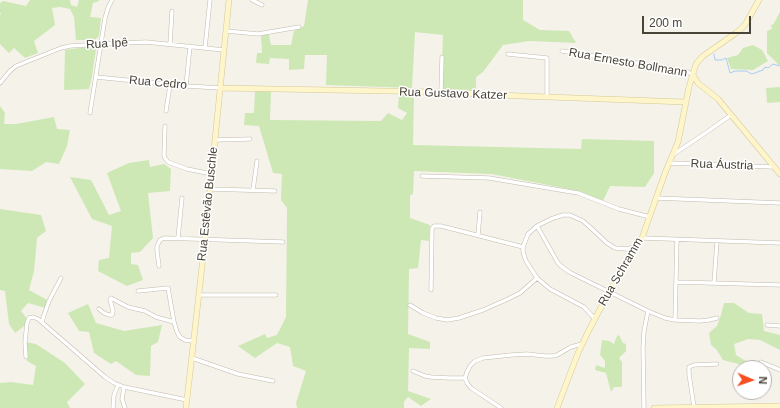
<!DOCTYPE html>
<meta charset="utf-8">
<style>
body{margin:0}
#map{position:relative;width:780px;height:408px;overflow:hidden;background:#f5f2ea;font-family:Arial,sans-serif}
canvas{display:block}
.north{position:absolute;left:732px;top:360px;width:40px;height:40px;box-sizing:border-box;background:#fff;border:1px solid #b6b4af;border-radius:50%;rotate:92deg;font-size:11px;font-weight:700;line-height:16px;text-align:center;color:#494438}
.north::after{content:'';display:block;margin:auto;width:14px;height:18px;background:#f74f20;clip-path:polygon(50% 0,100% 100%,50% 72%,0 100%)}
.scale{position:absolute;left:642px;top:16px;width:109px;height:18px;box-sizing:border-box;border:2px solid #494438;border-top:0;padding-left:5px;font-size:12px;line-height:14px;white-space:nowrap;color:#494438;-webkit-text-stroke:3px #fff;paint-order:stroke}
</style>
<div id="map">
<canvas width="780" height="408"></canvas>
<div class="north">N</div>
<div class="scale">200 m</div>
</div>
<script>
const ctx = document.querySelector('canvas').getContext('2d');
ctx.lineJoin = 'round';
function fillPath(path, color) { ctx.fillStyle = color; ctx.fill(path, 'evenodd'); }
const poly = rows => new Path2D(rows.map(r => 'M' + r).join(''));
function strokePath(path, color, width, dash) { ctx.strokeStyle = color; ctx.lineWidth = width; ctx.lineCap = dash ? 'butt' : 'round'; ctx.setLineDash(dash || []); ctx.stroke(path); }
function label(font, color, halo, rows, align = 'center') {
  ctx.font = font + ' Arial,sans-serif'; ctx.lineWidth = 3; ctx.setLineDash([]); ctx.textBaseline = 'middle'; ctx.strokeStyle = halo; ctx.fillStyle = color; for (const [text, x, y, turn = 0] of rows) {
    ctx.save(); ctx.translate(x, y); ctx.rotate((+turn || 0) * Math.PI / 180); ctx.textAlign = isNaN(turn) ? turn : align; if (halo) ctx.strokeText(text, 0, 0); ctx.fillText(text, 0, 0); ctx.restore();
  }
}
fillPath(poly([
 [30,0,70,0,71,5,77,7,79,0,99,0,99,1,93,3,90,17,101,18,99,36,96,39,92,40,76,40,74,17,70,9,60,7,52,8,55,25,34,41,38,53,25,58,14,48,9,53,0,44,0,15,1,14,0,12,0,3,3,1,26,6],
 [308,0,523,0,523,20,540,30,569,31,576,43,529,41,503,45,483,72,476,77,476,90,441,89,443,35,415,32,412,88,326,85,327,55,305,55,304,69,289,70,289,59,270,58,269,64,256,63,257,53,262,53,261,36,266,34,269,35,271,45,291,45,294,31,304,26],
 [780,12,780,66,767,53,767,31,772,29,771,24,773,25],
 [753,45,762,50,768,61,753,70,731,69,727,58,738,55,743,48],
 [93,46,96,47,96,49,92,76,89,89,64,90,65,50],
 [780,87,780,102,767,103,766,88],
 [255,91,271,91,270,120,381,121,388,113,402,120,407,113,398,108,399,94,414,95,413,145,581,149,582,139,654,141,654,173,645,187,610,186,603,201,574,190,502,176,491,174,414,171,413,194,410,195,410,218,430,225,429,241,421,240,418,268,409,269,408,334,430,342,430,349,409,348,408,391,431,399,421,406,408,397,404,402,404,408,297,408,296,403,306,371,293,366,290,347,277,343,255,358,238,346,265,334,267,338,277,335,286,317,287,208,281,200,282,174,273,173,259,126,244,125,245,113,254,113],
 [0,106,5,113,4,124,16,124,54,117,57,129,70,130,67,146,59,164,46,162,32,171,0,169],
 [149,160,150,167,164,164,171,169,170,191,148,193,153,238,140,252,131,253,131,264,138,265,143,280,127,286,98,271,99,260,109,258,112,226,92,219,70,177,91,180,109,215,121,211,107,173,129,163],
 [0,209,41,215,46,231,37,238,34,271,29,290,49,301,46,308,28,303,21,311,28,320,27,324,15,333,9,324,5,291,0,290],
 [724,303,734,303,749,313,762,314,764,331,780,335,780,350,760,340,748,339,734,344,736,355,757,368,746,368,744,366,735,363,723,360,716,349,711,345,709,333,717,326,721,315],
 [88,304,96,323,124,331,162,325,158,342,151,346,150,376,136,375,116,361,111,364,94,353,89,332,79,331,68,313],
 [619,335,623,343,626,344,626,351,619,358,622,362,622,387,614,387,611,392,606,373,595,370,596,365,605,368,605,361,600,355,602,340,609,341,614,344,617,336],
 [25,342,36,344,65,363,85,384,67,402,70,408,0,408,0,383,11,382,33,385,36,366,27,361]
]), '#cde8b4');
strokePath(poly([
 [714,54,715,60,722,60,726,58,730,73,735,71,746,71,752,74,763,70,765,67,768,68,773,64,780,66]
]), '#a8cef0', 1);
const street = poly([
 [252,0,262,5],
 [226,31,258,34,299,27],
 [170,44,172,11],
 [205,48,210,0],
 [562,51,686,71,693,75],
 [508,54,547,58,547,97],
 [96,77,186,86,221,88],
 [0,83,10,71,16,66,61,48,70,46,101,44,146,42,224,50],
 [186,86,190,46],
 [441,92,442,57],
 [166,111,170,85],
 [90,113,105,18,108,8,112,0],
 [165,126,164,155,165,158,168,162,187,169,212,174],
 [215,140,250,139],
 [674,154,707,132,731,115],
 [669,163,774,167],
 [422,176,489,178,566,191,578,193,619,209,650,217],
 [210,189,275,191],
 [253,190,257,161],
 [656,198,780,203],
 [537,226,558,263,561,266,569,272,648,311,665,318,675,320,700,321,709,320,717,318],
 [478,235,480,212],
 [178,238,182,198],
 [642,238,780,243],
 [159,266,157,251,157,246,160,240,164,238,283,242],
 [676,282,780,285],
 [714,283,717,241],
 [431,290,432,229,434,226,441,226,523,247],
 [138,291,168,288,174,322],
 [199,295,276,295],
 [410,305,423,313,436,318,447,320,459,318,483,310,508,299,520,293,537,278],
 [99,309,104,313,109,315,112,315,113,311,110,299,111,298,128,307,145,311,156,317,174,322,177,332,180,337,185,340,194,341],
 [594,318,584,307,550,289,537,278,526,261,523,252,523,247,528,234,537,226,551,219,563,215,570,215,583,221,591,228,607,243,615,248,627,249,637,246],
 [675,320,677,239],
 [42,322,44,315,49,301,61,278],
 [767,325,780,326],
 [26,357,25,342,27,323,29,318,33,317,38,319,105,377,114,383,124,387,187,400],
 [192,358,238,374,273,381],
 [761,362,780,370],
 [413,371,425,376,431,377,449,378,465,378],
 [124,387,122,399,125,408],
 [694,407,689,374,689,367,694,365,717,364],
 [113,408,114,395,118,385],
 [501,408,471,388,467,383,465,378,467,372,470,366,475,361,483,358,511,355,527,354,545,356,553,356,557,355,571,347,582,344],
 [644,408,643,348,644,331,648,311]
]);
const secondary = poly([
 [693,75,698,83,718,99,780,174],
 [221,88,441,92,521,96,685,102],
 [186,408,205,240,229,0],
 [557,408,578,353,589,330,609,292,642,238,665,173,678,142,689,87,696,64,703,56,736,33,743,27,746,23,759,0],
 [654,408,780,406]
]);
strokePath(street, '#c0bbad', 4.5);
strokePath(secondary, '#d4c89a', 6);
strokePath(street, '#fff', 3.5);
strokePath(secondary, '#fef5cb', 5);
label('12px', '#494438', '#fff', [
 ["Rua Ipê",107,44,-3],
 ["Rua Ernesto Bollmann",628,63,10],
 ["Rua Cedro",158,83,5],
 ["Rua Gustavo Katzer",453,94,2],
 ["Rua Áustria",722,165,2],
 ["Rua Estêvão Buschle",208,204,-84],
 ["Rua Schramm",621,272,-60]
]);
</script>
